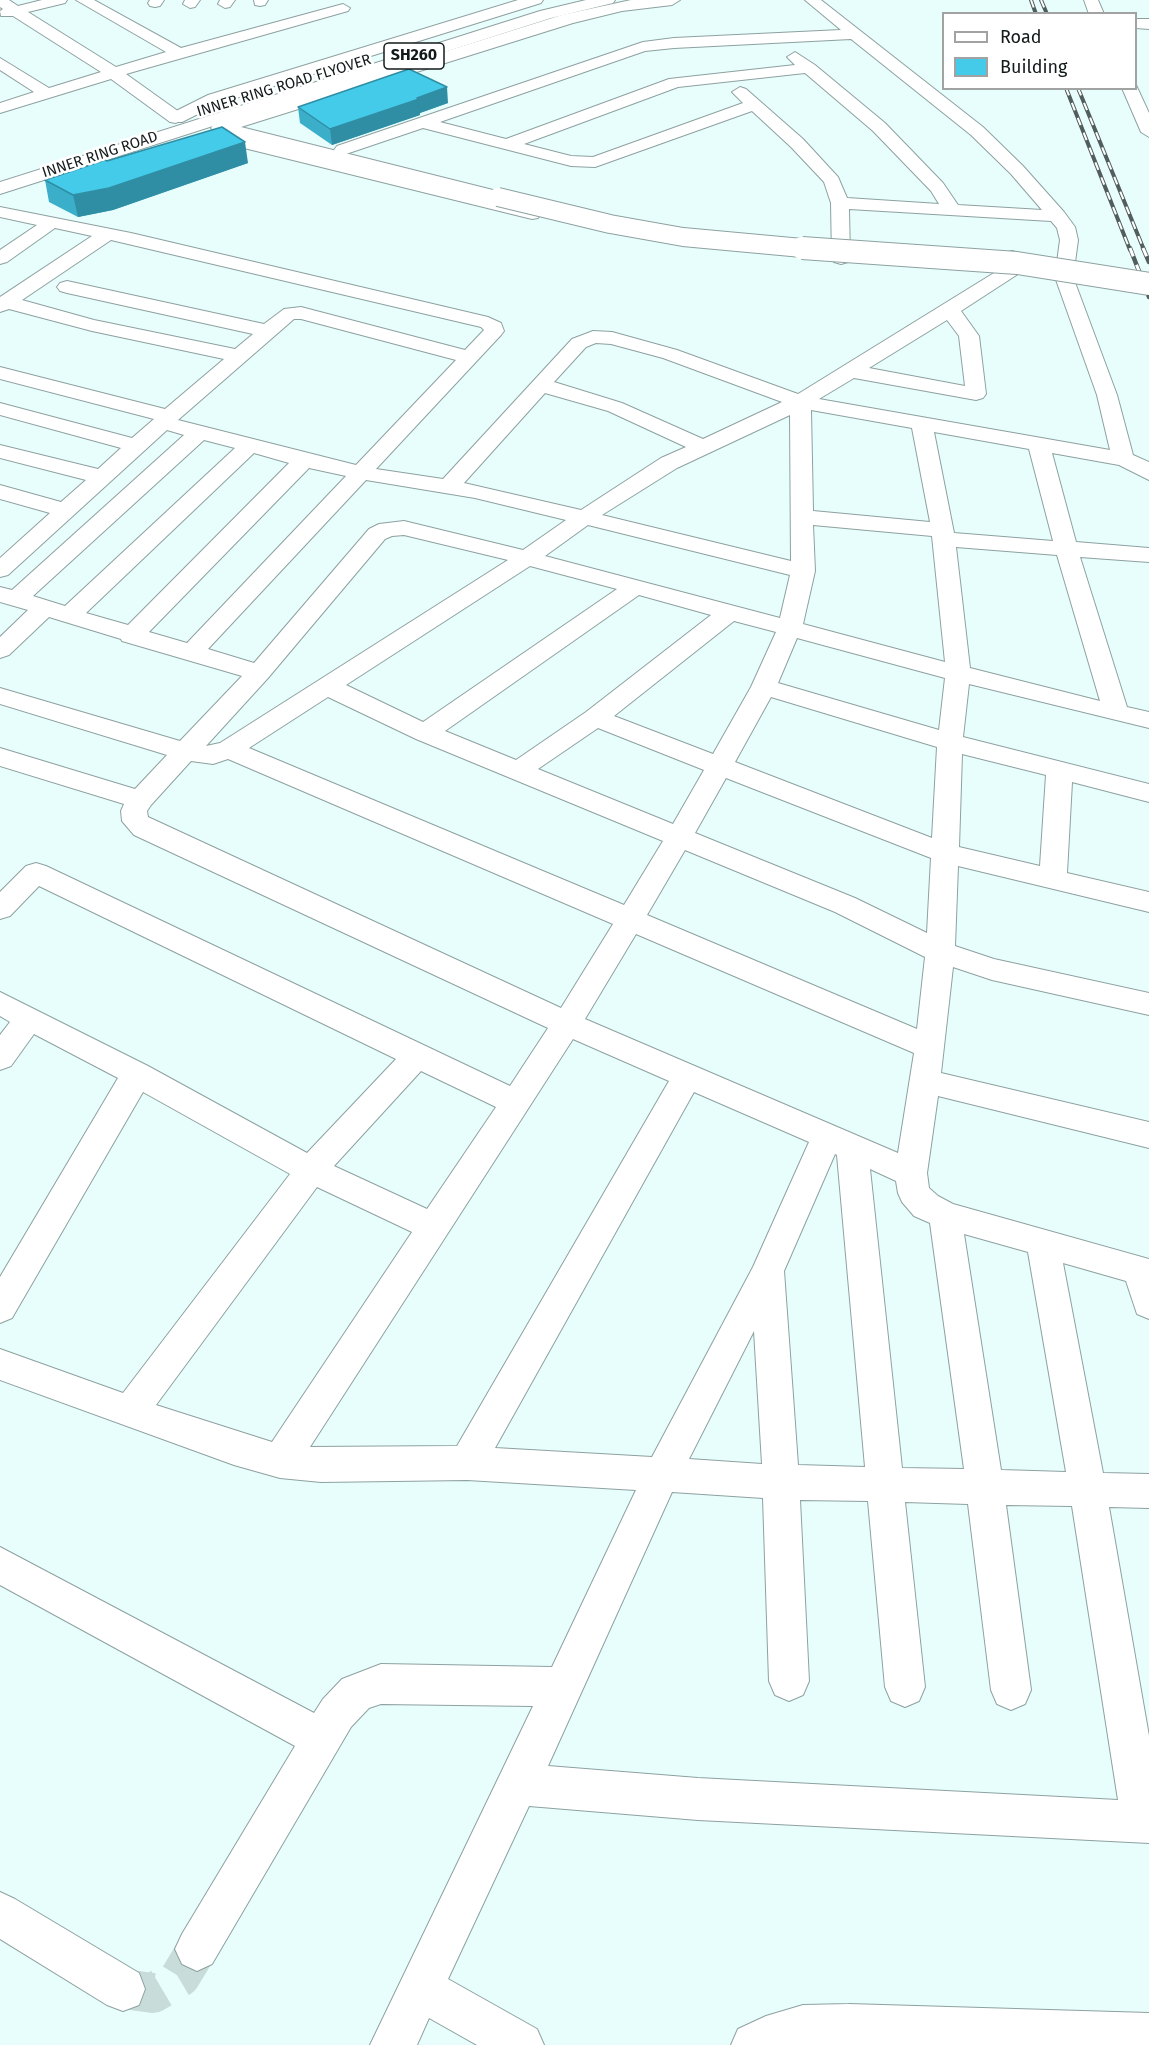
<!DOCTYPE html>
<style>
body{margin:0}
#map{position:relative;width:1149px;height:2045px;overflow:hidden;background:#e8fefc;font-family:"Fira Sans",sans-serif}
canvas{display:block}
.legend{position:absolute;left:942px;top:12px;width:195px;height:78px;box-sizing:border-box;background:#fff;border:2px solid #a1a3a3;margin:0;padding:8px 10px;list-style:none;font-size:18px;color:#131a1a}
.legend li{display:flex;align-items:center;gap:12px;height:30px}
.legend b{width:30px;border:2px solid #a1a3a3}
</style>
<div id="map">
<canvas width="1149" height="2045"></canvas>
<ul class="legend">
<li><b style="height:8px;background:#fff"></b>Road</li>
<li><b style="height:16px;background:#45cbea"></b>Building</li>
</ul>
</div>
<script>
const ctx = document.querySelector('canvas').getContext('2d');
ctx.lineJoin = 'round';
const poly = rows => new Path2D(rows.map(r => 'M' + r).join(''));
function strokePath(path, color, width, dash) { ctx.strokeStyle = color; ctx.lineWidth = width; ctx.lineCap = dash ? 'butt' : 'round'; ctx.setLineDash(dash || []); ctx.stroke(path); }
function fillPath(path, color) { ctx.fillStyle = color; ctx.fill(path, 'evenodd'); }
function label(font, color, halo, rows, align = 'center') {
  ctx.font = font + ' "Fira Sans",sans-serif'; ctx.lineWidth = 5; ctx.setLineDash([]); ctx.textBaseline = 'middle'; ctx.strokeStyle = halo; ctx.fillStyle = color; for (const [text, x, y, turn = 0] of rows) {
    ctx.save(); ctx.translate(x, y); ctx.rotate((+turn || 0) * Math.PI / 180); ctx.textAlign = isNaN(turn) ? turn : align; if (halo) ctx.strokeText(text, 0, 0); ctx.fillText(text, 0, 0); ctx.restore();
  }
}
strokePath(poly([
 [123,1989,153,1993,180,1977,197,1949]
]), '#c8dcda', 40, [40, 20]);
const minor = poly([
 [0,0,9,0,18,6,42,0,67,0,65,3,28,12,116,67,166,52,76,0,94,0,181,48,343,4,350,8,348,11,126,74,182,114,184,118,176,123,170,122,111,79,0,113,0,103,34,92,0,70,0,58,49,88,101,72,13,16,1,16,0,11,3,9,0,7,0,0],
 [150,0,164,0,160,6,155,7,150,6,148,3,150,0],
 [185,0,200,0,195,7,190,8,183,4,185,0],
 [220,0,235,0,230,7,225,8,218,4,220,0],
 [254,0,268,0,265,5,260,6,255,5,254,0],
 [805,0,821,0,983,127,1023,166,1064,212,1075,227,1078,240,1073,277,1117,395,1133,455,1149,462,1149,480,1119,465,1052,453,1076,542,1149,548,1149,562,1080,557,1127,707,1149,712,1149,728,969,684,963,737,1149,784,1149,802,1072,782,1067,873,1149,892,1149,912,958,866,955,946,994,959,1149,993,1149,1015,992,980,953,967,941,1073,1149,1122,1149,1148,938,1096,927,1173,929,1188,938,1196,953,1204,1149,1259,1149,1319,1137,1314,1126,1281,1063,1263,1103,1473,1149,1474,1149,1508,1109,1507,1149,1736,1149,1843,698,1820,529,1806,448,1979,537,2029,544,2045,477,2045,429,2018,417,2045,370,2045,533,1706,381,1704,369,1708,351,1727,212,1964,197,1971,182,1964,175,1949,182,1934,295,1746,0,1585,0,1547,314,1713,323,1699,342,1679,381,1664,552,1667,636,1490,467,1480,321,1482,280,1478,234,1465,0,1380,0,1349,123,1393,290,1174,143,1092,12,1318,0,1323,0,1277,118,1078,34,1034,11,1066,0,1070,0,1035,10,1022,0,1016,0,992,148,1066,307,1153,396,1059,39,886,10,916,0,919,0,892,26,866,36,863,46,866,510,1086,548,1028,134,835,122,821,121,811,124,804,0,766,0,748,135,789,167,755,0,704,0,688,180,741,242,676,122,641,121,639,49,617,9,655,0,658,0,637,28,610,0,602,0,587,12,590,184,435,167,430,8,575,0,577,0,558,50,513,0,499,0,485,61,502,86,480,0,458,0,445,98,469,121,448,0,415,0,403,132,438,154,419,0,379,0,367,165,409,224,359,92,331,9,309,0,312,0,297,92,236,55,228,7,262,0,264,0,250,37,225,0,217,0,207,131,233,488,317,501,323,504,331,501,335,376,469,443,479,572,339,593,331,612,332,677,350,798,394,1002,268,1003,257,1005,253,1012,251,1019,253,1021,257,1020,270,1018,274,961,311,979,336,986,394,983,398,976,400,854,378,819,399,1110,450,1097,395,1055,277,1060,240,1057,228,1051,221,849,209,850,258,848,262,841,264,834,262,832,258,831,203,824,182,791,147,752,111,595,167,571,166,423,128,343,155,337,154,334,150,337,146,643,42,674,38,841,30,805,0],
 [851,39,971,135,1011,174,1042,210,958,205,943,183,885,123,815,65,795,52,787,57,795,65,669,79,506,139,440,122,645,51,674,48,851,39],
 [805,73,873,131,931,191,939,204,847,198,838,177,803,139,746,89,740,87,732,92,743,103,593,157,571,156,524,144,678,87,805,73],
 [111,240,481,327,484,330,465,350,301,307,284,309,264,324,67,281,60,283,57,287,60,291,67,293,253,334,235,349,94,320,22,300,111,240],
 [294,319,301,319,456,360,356,465,178,420,294,319],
 [947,320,959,336,965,386,869,368,947,320],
 [596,343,611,344,663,358,782,402,703,439,622,403,554,382,586,347,596,343],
 [545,393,608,411,686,447,661,458,581,510,464,483,545,393],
 [811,410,912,428,930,522,813,511,811,410],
 [790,415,791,561,602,515,677,468,790,415],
 [934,432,1029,449,1053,541,954,533,934,432],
 [204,440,235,448,65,606,33,596,204,440],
 [254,453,289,463,128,625,86,613,254,453],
 [309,468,346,476,187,643,149,632,309,468],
 [366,480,475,498,566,520,523,550,404,521,379,524,369,529,254,663,208,649,366,480],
 [588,525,790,575,780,618,545,556,588,525],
 [813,525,932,536,945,662,803,624,815,571,813,525],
 [404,535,508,560,220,743,206,746,268,678,385,539,392,536,404,535],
 [956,547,1057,555,1100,701,970,668,956,547],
 [530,566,617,589,423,722,346,685,530,566],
 [639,595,711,615,586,712,516,760,445,731,639,595],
 [734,621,776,632,751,687,713,754,614,716,734,621],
 [797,638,945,678,939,730,778,683,797,638],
 [328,697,416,739,663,841,624,905,249,748,328,697],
 [771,697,937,747,932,838,735,762,771,697],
 [598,728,704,770,673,824,538,769,598,728],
 [962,754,1046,775,1040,866,959,847,962,754],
 [228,759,613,924,561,1008,148,817,147,811,151,805,191,761,213,764,228,759],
 [726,778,931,858,927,933,855,898,695,833,726,778],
 [685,850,835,912,925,957,917,1029,647,915,685,850],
 [636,934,914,1053,898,1153,585,1019,636,934],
 [573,1039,669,1081,457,1446,310,1447,573,1039],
 [421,1071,496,1107,427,1209,334,1166,421,1071],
 [694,1092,809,1142,753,1267,652,1457,495,1448,694,1092],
 [835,1154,837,1155,865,1467,798,1465,784,1271,835,1154],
 [870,1169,896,1181,898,1193,902,1202,914,1216,930,1223,964,1469,902,1468,870,1169],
 [317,1187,412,1232,272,1442,156,1405,317,1187],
 [964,1234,1028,1252,1066,1472,1001,1470,964,1234],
 [754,1331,762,1464,689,1459,754,1331],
 [672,1492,763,1498,769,1681,775,1695,789,1701,803,1695,809,1681,800,1500,868,1501,885,1687,891,1701,905,1707,919,1701,925,1687,905,1502,968,1504,991,1690,997,1704,1011,1710,1025,1704,1031,1690,1006,1505,1072,1506,1118,1800,698,1778,548,1766,672,1492],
 [1084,0,1098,0,1104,14,1089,14,1084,0],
 [1136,19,1149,19,1149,29,1136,28,1136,19],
 [1136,85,1149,113,1149,137,1141,132,1122,88,1136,88,1136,85],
 [220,123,252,139,538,210,541,214,538,218,532,219,240,147,224,140,214,132,212,128,214,124,220,123],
 [0,1892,15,1899,139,1973,145,1989,139,2005,123,2011,107,2005,0,1939,0,1892],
 [849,2004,1149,2013,1149,2045,731,2045,738,2029,766,2016,803,2005,849,2004]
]);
const tertiary = poly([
 [518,0,543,0,541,3,220,103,182,122,170,122,167,118,170,114,208,95,518,0],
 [631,0,680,0,672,5,622,11,573,23,241,127,505,193,508,197,505,201,491,201,214,132,211,128,214,124,562,15,631,0]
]);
const trunk = poly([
 [586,0,615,0,613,3,551,18,0,194,0,182,540,11,586,0]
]);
strokePath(minor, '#8da1a0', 2);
strokePath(tertiary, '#8da1a0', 2);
strokePath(trunk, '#8da1a0', 2);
fillPath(minor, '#fff');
fillPath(tertiary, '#fff');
fillPath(trunk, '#fff');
const railFar1 = poly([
 [1031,0,1036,14],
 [1041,0,1047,14],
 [1066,88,1130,250],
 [1078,88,1144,250]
]);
const rail = poly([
 [1130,248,1149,297],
 [1143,248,1149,262]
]);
strokePath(railFar1, '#525e5d', 4);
strokePath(rail, '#525e5d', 4.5);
strokePath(railFar1, '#fff', 2, [8]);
strokePath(rail, '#fff', 3, [9]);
const tertiaryBridgeFar1 = poly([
 [498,197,610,224,683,237,824,250]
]);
const tertiaryBridge = poly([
 [802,248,1017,263,1149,284]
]);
strokePath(tertiaryBridgeFar1, '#8da1a0', 20, []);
strokePath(tertiaryBridge, '#8da1a0', 24, []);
strokePath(tertiaryBridgeFar1, '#fff', 18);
strokePath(tertiaryBridge, '#fff', 22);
fillPath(poly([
 [448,103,420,113,420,115,332,145,300,123,298,107],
 [107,161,248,163,113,210,78,217,49,202,45,180]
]), '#3bafc9');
fillPath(poly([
 [447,87,448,103,420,113,420,115,332,145,330,129],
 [245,142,248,163,113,210,78,217,73,195]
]), '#308ea4');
const building = poly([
 [409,69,447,87,417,98,419,99,330,129,298,107,409,69],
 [222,127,245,142,109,188,73,195,45,180,105,160,107,161,222,127]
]);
fillPath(building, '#45cbea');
strokePath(building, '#308ea4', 1.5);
label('15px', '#131a1a', '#fff', [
 ["INNER RING ROAD FLYOVER",284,86,-17],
 ["INNER RING ROAD",100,155,-18]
]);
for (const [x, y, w] of [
 [414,56,60]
]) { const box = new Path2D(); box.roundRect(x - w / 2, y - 13, w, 26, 4.5); ctx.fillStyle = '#fff'; ctx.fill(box); strokePath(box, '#131a1a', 1.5); }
label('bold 16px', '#131a1a', null, [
 ["SH260",414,56]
]);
</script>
